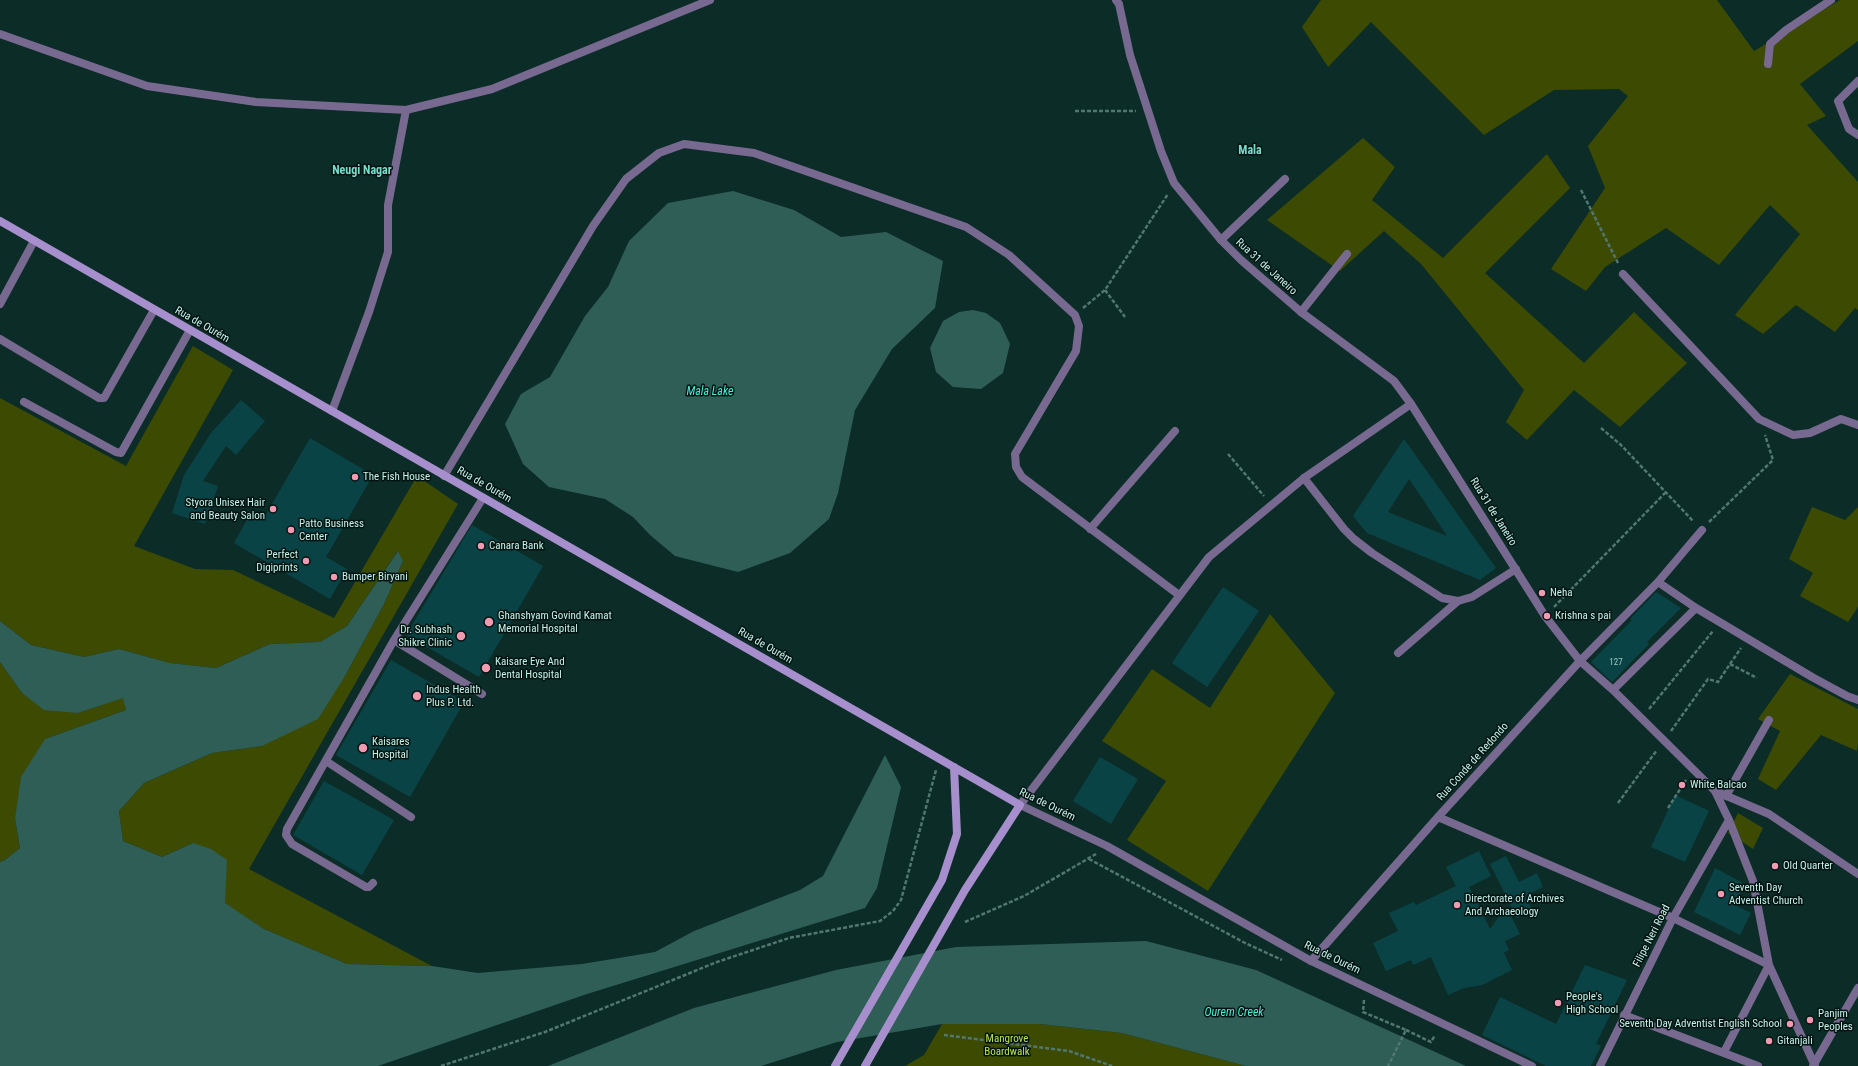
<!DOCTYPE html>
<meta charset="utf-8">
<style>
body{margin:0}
canvas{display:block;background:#0c2c27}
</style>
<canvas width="1858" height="1066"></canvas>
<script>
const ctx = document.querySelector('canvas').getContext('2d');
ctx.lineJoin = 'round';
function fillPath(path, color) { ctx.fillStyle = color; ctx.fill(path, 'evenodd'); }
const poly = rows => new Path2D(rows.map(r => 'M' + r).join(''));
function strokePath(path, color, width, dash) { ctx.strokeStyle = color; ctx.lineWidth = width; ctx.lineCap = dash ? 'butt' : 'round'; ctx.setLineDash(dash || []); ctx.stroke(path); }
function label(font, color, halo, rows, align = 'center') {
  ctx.font = font + ' "Roboto Condensed",sans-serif'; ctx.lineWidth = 3; ctx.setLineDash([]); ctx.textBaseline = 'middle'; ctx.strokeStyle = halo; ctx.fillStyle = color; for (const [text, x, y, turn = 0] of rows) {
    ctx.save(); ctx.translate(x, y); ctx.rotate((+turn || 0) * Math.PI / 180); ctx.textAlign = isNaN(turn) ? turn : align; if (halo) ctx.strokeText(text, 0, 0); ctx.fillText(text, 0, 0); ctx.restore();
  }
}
fillPath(poly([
 [1321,0,1717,0,1754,51,1840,0,1858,0,1858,41,1800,84,1826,116,1807,125,1858,182,1858,310,1855,308,1835,332,1796,305,1763,334,1735,315,1800,234,1770,205,1719,265,1666,228,1605,267,1586,291,1551,269,1605,188,1588,146,1628,96,1619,89,1554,90,1484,135,1371,22,1328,67,1302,27],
 [1363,138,1395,167,1372,200,1443,258,1547,154,1570,188,1485,273,1584,363,1634,312,1687,363,1620,427,1574,390,1527,440,1506,422,1524,390,1421,264,1384,231,1340,271,1267,220],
 [193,346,233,370,134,546,195,569,233,570,334,618,417,476,458,504,249,869,432,966,347,964,264,929,224,903,193,843,162,857,123,841,119,811,144,783,212,753,262,746,345,676,384,604,403,561,397,552,347,626,320,642,270,644,216,668,170,663,119,649,84,657,31,645,0,621,0,398,126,466],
 [1812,507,1845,520,1858,507,1858,607,1848,622,1800,596,1813,573,1789,559],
 [1270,614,1335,693,1208,891,1127,840,1166,781,1102,741,1152,669,1210,708],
 [0,662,22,693,78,713,124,697,126,710,45,739,15,819,20,848,5,860,0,862],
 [1790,674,1858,709,1858,743,1857,751,1821,735,1776,790,1758,779,1780,731,1758,719],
 [1738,813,1763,828,1753,849,1728,833],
 [942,1024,1040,1024,1122,1033,1246,1066,905,1066,924,1055]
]), '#3c4a02');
fillPath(poly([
 [733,191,794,210,841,237,886,232,943,261,935,308,892,349,855,410,838,493,829,519,790,553,738,572,675,556,650,535,633,517,605,499,549,487,523,464,505,424,521,394,550,377,585,316,608,287,629,241,668,203],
 [973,310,986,313,1000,323,1010,344,1003,373,981,389,953,387,936,372,930,348,943,321,959,312],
 [398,551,403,561,384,604,345,676,318,719,262,746,212,753,144,783,119,811,123,841,162,857,193,843,211,849,227,860,225,903,264,929,347,964,432,966,478,973,582,964,655,952,694,931,800,890,823,876,885,755,901,787,877,888,865,908,587,994,378,1066,0,1066,0,862,5,860,20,848,15,819,21,777,45,739,126,710,123,698,78,713,44,710,22,693,0,662,0,621,31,645,84,657,119,649,170,663,216,668,270,644,320,642,347,626],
 [1146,941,1256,970,1466,1066,1246,1066,1122,1033,1040,1024,942,1024,837,1042,761,1066,548,1066,694,1008,836,970,956,947]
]), '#2e5e56');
fillPath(poly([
 [241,400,265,421,236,455,226,446,203,481,218,486,205,524,172,513,184,475,211,433],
 [310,438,373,475,326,557,347,569,330,599,234,543,252,511,264,518],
 [1404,439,1496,568,1480,580,1367,533,1353,516],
 [1409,479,1424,501,1447,536,1388,512],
 [472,525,543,566,479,677,406,635],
 [1223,587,1259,611,1207,687,1172,663],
 [1656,592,1681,608,1647,642,1649,644,1612,682,1591,662,1632,620,1630,619],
 [391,660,464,702,410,797,336,755],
 [1100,757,1138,779,1111,824,1073,801],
 [324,781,394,820,362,875,293,835],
 [1675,795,1709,811,1685,862,1651,847],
 [1479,851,1491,876,1469,887,1490,929,1501,914,1508,910,1520,934,1505,941,1509,950,1504,953,1512,970,1482,985,1464,988,1448,995,1431,957,1413,965,1411,960,1386,971,1373,943,1398,931,1389,913,1414,902,1416,905,1456,886,1446,867],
 [1506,856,1519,882,1537,873,1543,887,1525,896,1533,911,1517,918,1490,864],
 [1715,868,1745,884,1735,905,1751,913,1740,935,1694,912],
 [1585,965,1627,980,1596,1044,1601,1046,1591,1066,1546,1066,1482,1035,1500,997,1556,1024]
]), '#0a4346');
strokePath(poly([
 [1075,111,1136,111],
 [1581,190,1618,263],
 [1105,290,1125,317],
 [1083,308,1105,290,1168,194],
 [1601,428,1621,445,1693,521],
 [1228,454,1264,496],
 [1709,522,1773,460,1765,435],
 [1554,607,1666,492],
 [1730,664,1741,648],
 [1649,709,1713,631],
 [1671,731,1708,679,1718,682,1730,664,1757,678],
 [1618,803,1657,750],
 [1668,808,1686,780],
 [1089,859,1245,943,1282,960],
 [965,922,1024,896,1096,854],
 [1364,1000,1363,1012,1406,1030,1388,1066],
 [1406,1030,1431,1042,1435,1035],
 [944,1035,1069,1051,1112,1066],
 [441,1066,545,1032,717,962,789,938,880,921,893,911,901,900,936,770]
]), '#527670', 2.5, [4, 2]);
strokePath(poly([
 [0,304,34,241],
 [0,339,99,398,104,398,154,310],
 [1304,478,1344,529,1354,539,1372,553,1442,598,1458,601],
 [394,640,482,694],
 [326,761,411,817],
 [1726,796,1769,720],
 [373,883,369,887,366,887,292,844,286,835,287,829,394,640,483,498]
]), '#786990', 8);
strokePath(poly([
 [1768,64,1770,44,1786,30,1831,0],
 [1858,81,1838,101,1849,129,1858,135],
 [1221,240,1285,179],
 [1623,274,1759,419,1793,435,1810,433,1841,419,1858,425],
 [1301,312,1347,254],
 [24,402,116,452,121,453,190,330],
 [1411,404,1545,616,1580,661,1613,690,1715,791,1729,820,1753,881,1769,965,1815,1066],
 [332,411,369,312,388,252,388,205,406,110],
 [444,476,593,226,626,179,659,153,684,144,754,153,966,227,1009,255,1075,315,1079,326,1076,351,1015,454,1016,467,1022,477,1179,595],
 [1090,529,1175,431],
 [1658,582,1696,608,1812,677,1847,696,1858,700],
 [1398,653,1458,601,1472,597,1516,569],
 [1613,690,1696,608],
 [1715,791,1769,814,1858,874],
 [1438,817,1673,918,1769,965,1724,1052],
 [1311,961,1438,817,1580,661,1658,582,1702,530],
 [1624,1015,1758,1066],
 [1600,1066,1673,918,1729,820],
 [1813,1066,1858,988]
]), '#786990', 8);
strokePath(poly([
 [1116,0,1119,4,1130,55,1161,151,1174,183,1221,240,1241,260,1301,312,1394,381,1411,404,1304,478,1209,557,1020,805,1107,846,1311,961,1532,1066],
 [0,34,147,86,256,102,406,110,492,89,710,0]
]), '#786990', 8);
strokePath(poly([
 [0,221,1020,805,965,890,865,1066],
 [835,1066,942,880,957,834,954,767]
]), '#a78fcd', 8);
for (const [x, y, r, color] of [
 [355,477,4,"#f19ab2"],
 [273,509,4,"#f19ab2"],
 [291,530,4,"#f19ab2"],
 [481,546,4,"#f19ab2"],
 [306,561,4,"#f19ab2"],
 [334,577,4,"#f19ab2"],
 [1542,593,4,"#f19ab2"],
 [1547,616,4,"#f19ab2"],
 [489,622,5,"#f19ab2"],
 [461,636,5,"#f19ab2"],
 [486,668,5,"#f19ab2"],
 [417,696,5,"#f19ab2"],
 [363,748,5,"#f19ab2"],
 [1682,785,4,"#f19ab2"],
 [1775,866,4,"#f19ab2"],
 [1721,894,4,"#f19ab2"],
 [1457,905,4,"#f19ab2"],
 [1558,1003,4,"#f19ab2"],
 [1810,1020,4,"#f19ab2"],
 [1790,1024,4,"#f19ab2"],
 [1769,1041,4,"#f19ab2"]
]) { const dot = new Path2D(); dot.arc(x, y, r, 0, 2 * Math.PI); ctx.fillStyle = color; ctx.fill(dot); strokePath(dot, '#011310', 1.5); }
label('9px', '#97c7c0', null, [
 ["127",1616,663]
]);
label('11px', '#c6f3e9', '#011310', [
 ["Rua 31 de Janeiro",1266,267,42],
 ["Rua de Ourém",202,325,30],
 ["Rua de Ourém",484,485,30],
 ["Rua 31 de Janeiro",1493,512,58],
 ["Rua de Ourém",765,646,30],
 ["Rua Conde de Redondo",1473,762,-48],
 ["Rua de Ourém",1047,805,26],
 ["Filipe Neri Road",1652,936,-63],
 ["Rua de Ourém",1332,958,26]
]);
label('11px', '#c6f3e9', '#011310', [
 ["The Fish House",363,477],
 ["Styora Unisex Hair",265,503,"right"],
 ["and Beauty Salon",265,516,"right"],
 ["Patto Business",299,524],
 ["Center",299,537],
 ["Canara Bank",489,546],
 ["Perfect",298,555,"right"],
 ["Digiprints",298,568,"right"],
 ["Bumper Biryani",342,577],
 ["Neha",1550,593],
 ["Ghanshyam Govind Kamat",498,616],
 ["Memorial Hospital",498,629],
 ["Krishna s pai",1555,616],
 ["Dr. Subhash",452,630,"right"],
 ["Shikre Clinic",452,643,"right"],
 ["Kaisare Eye And",495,662],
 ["Dental Hospital",495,675],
 ["Indus Health",426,690],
 ["Plus P. Ltd.",426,703],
 ["Kaisares",372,742],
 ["Hospital",372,755],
 ["White Balcao",1690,785],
 ["Old Quarter",1783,866],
 ["Seventh Day",1729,888],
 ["Adventist Church",1729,901],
 ["Directorate of Archives",1465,899],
 ["And Archaeology",1465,912],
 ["People's",1566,997],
 ["High School",1566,1010],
 ["Panjim",1818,1014],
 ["Peoples",1818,1027],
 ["Seventh Day Adventist English School",1782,1024,"right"],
 ["Gitanjali",1777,1041]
], 'left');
label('11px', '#bfe157', '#011310', [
 ["Mangrove",1007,1039],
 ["Boardwalk",1007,1052]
]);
label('bold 12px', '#7bdccc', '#011310', [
 ["Mala",1250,151],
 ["Neugi Nagar",362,171]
]);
label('italic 12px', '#4fedd6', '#011310', [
 ["Mala Lake",710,392],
 ["Ourem Creek",1234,1013]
]);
</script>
